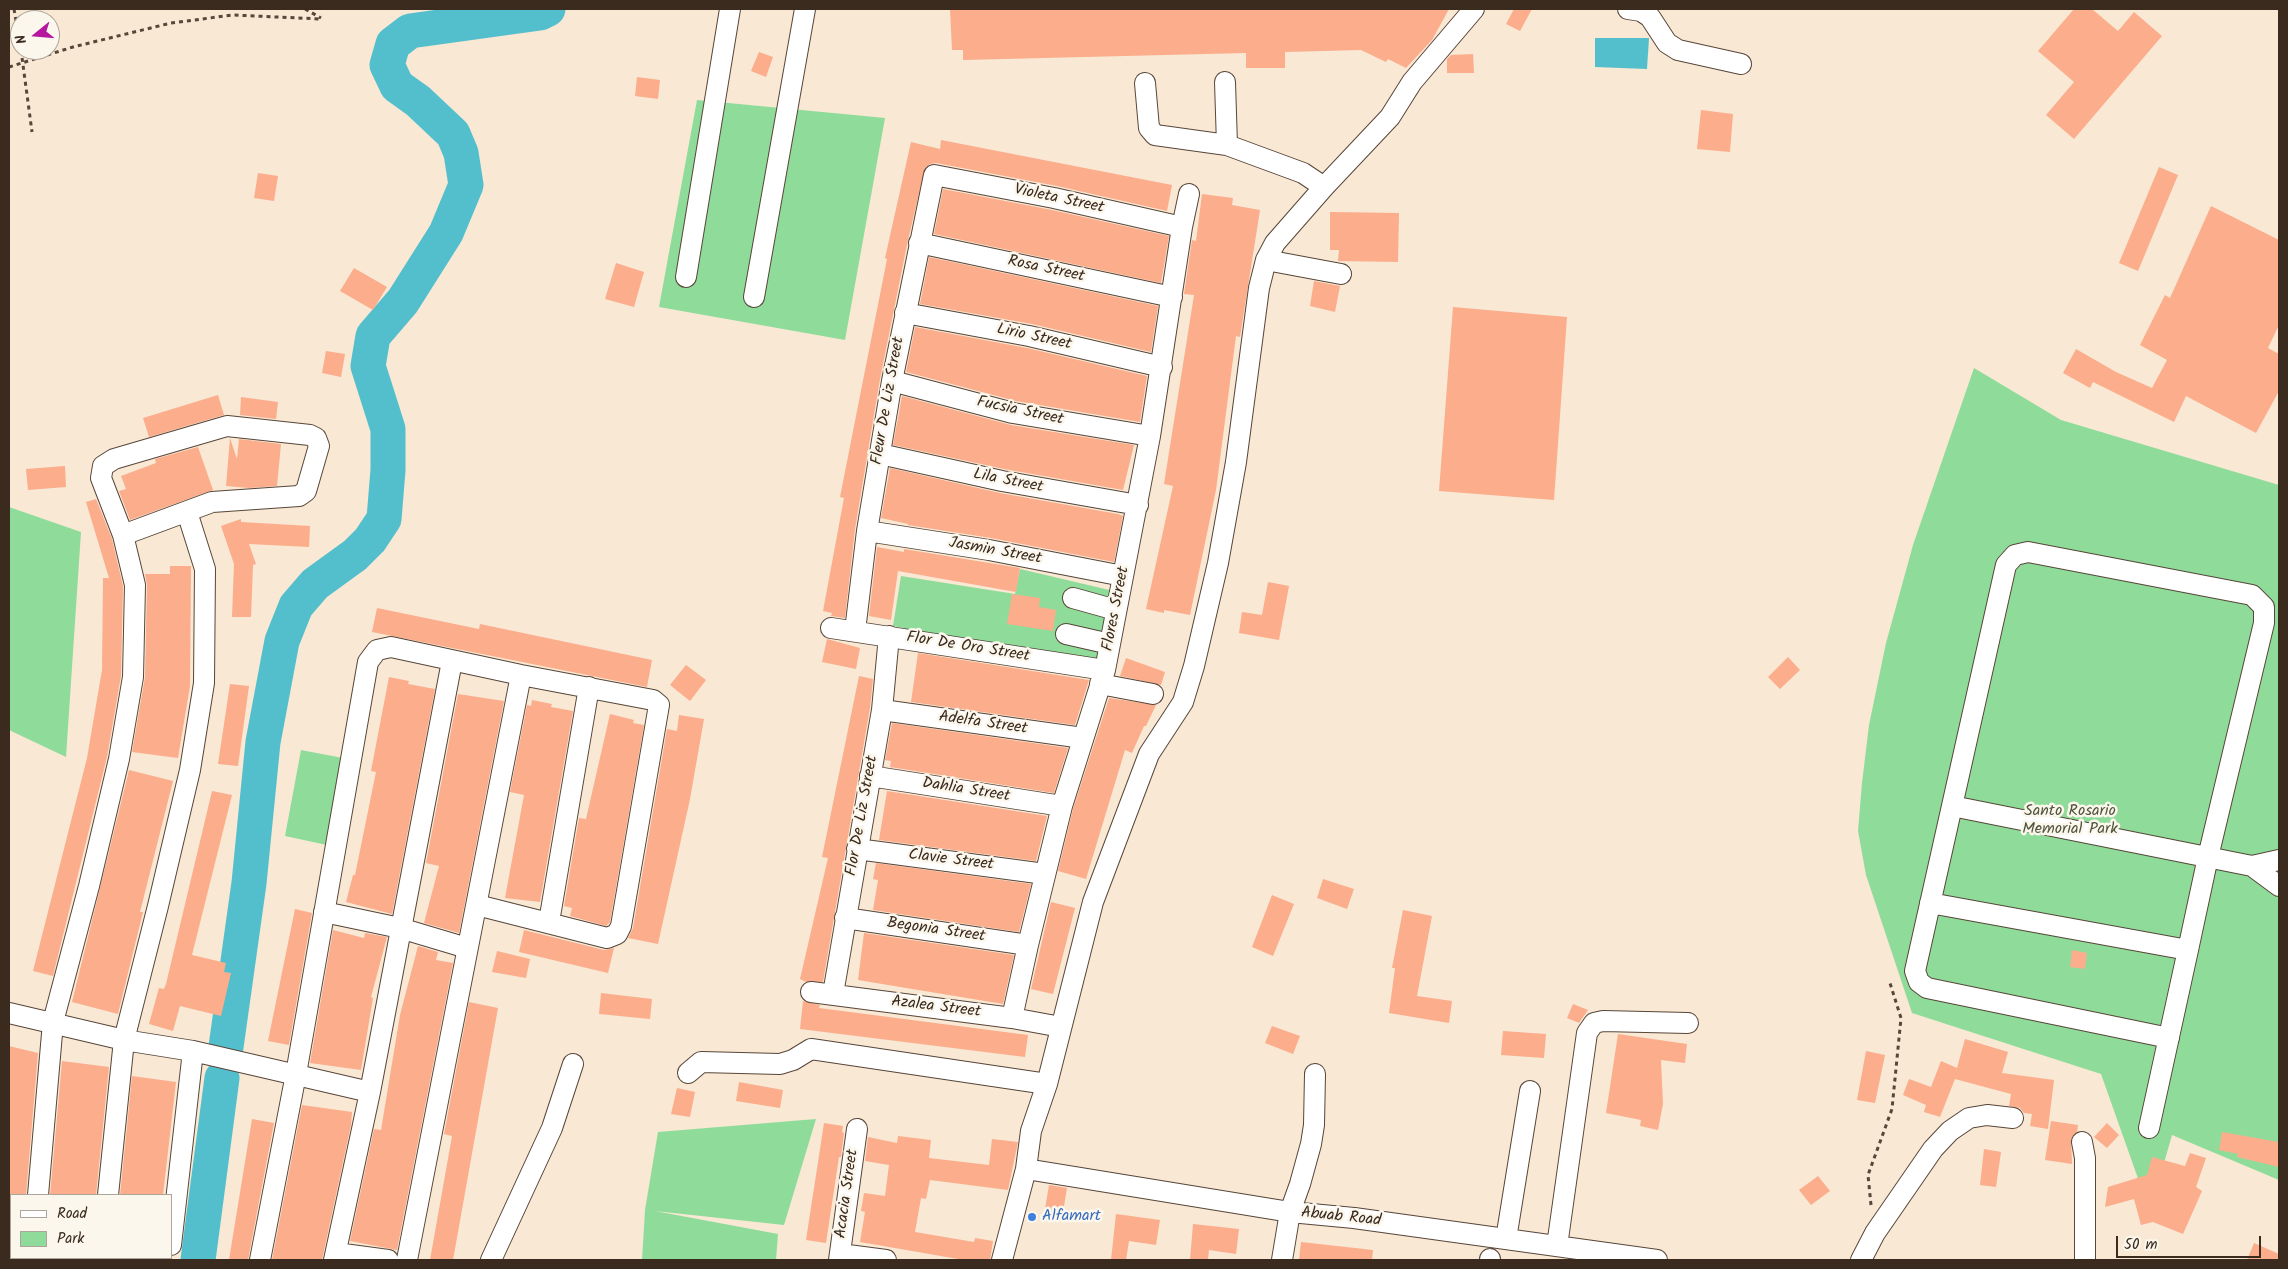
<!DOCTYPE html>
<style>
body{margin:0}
#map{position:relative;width:2288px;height:1269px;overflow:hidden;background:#f8e8d4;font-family:Kalam,sans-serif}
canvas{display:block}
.frame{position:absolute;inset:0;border:10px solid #3b2a1e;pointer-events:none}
.legend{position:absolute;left:10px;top:1194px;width:162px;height:65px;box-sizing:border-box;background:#fbf7ec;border:1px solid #aea59a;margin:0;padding:6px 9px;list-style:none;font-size:15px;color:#3b2a1e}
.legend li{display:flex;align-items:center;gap:10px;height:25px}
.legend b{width:25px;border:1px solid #aea59a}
.north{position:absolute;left:10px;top:10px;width:50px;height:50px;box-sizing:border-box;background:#fbf7ec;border:1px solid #aea59a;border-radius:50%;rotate:253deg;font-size:14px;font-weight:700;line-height:20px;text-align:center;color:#3b2a1e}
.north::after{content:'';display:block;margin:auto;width:18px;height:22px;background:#b5179e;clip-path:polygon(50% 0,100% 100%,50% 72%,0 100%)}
.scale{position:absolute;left:2116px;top:1236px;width:145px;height:22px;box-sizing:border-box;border:2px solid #3b2a1e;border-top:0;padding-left:6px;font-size:15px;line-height:18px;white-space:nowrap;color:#3b2a1e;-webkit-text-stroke:4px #fbf7ec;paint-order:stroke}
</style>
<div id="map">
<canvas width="2288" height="1269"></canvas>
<div class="frame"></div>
<ul class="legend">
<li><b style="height:6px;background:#fff"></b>Road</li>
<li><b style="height:14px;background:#8fdc9a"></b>Park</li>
</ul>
<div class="north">N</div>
<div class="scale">50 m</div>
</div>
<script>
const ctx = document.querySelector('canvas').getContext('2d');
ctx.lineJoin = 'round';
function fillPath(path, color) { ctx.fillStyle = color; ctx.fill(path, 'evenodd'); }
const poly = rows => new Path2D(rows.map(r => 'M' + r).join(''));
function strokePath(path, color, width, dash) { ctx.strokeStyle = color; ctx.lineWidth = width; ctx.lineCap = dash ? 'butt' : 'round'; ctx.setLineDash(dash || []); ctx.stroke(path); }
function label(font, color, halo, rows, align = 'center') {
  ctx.font = font + ' Kalam,sans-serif'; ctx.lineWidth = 5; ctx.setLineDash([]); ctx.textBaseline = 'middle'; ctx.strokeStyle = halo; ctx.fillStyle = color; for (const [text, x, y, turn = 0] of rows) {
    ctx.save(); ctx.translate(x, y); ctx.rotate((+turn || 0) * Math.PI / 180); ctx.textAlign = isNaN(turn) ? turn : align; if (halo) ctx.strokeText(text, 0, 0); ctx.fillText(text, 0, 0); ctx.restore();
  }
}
fillPath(poly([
 [697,100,885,118,845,340,659,307],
 [1974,368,2061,420,2279,485,2279,1180,2172,1135,2156,1191,2140,1184,2101,1074,1912,1013,1866,875,1858,831,1862,783,1869,725,1886,643,1913,545],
 [9,507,81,532,66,757,9,730],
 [1020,569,1118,592,1099,661,904,630,904,628,893,626,901,576,1015,594],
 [301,750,343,758,327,845,285,836],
 [816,1119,784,1225,655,1211,778,1234,776,1260,642,1260,645,1210,658,1132]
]), '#8fdc9a');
fillPath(poly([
 [1595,38,1649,38,1647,69,1595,67]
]), '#53bfcc');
strokePath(poly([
 [225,1054,249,883,263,742,282,641,296,606,315,584,355,555,370,540,384,519,388,470,388,429,368,366,373,336,403,301,446,233,466,185,461,153,453,134,418,101,397,86,387,65,393,44,410,31,540,13,548,9],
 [198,1260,222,1078]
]), '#53bfcc', 35);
fillPath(poly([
 [950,9,1449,9,1432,40,1406,68,1388,59,1386,62,1361,50,1285,52,1285,68,1246,68,1246,53,963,60,963,50,952,50],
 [1514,9,1532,9,1520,31,1506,24],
 [2074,9,2092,9,2118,31,2134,12,2162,36,2074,139,2046,115,2074,82,2038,51],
 [759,52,773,57,766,77,751,71],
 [1473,54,1474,73,1447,73,1447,59,1451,55],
 [637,77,660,80,658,99,635,96],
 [1701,110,1733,114,1730,152,1697,149],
 [941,140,1172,185,1167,211,1057,186,936,163,930,164,925,168,908,240,880,379,855,529,845,618,831,616,832,613,823,611,844,498,840,497,887,259,885,258,911,142,940,149],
 [2159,167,2178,175,2138,271,2119,263],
 [258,173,278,176,274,201,254,198],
 [943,189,1052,210,1169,236,1161,283,934,234],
 [1202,194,1233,198,1232,205,1260,210,1240,337,1236,336,1216,490,1190,615,1164,610,1164,613,1146,609,1173,486,1164,484,1194,295,1184,294,1192,240,1196,241],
 [2211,206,2279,240,2279,325,2268,348,2279,354,2279,391,2256,433,2186,396,2174,422,2093,382,2090,388,2063,373,2076,349,2116,372,2152,388,2167,360,2140,345,2165,295,2170,298],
 [1330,212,1399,213,1398,262,1338,261,1339,250,1330,250],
 [929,257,1158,306,1151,352,1032,324,920,304],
 [616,263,644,272,634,307,605,299],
 [354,268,387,287,373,310,340,291],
 [1314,281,1340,286,1335,312,1310,306],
 [1453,307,1567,317,1554,500,1439,491],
 [915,327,1027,348,1147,376,1140,422,1016,401,906,372],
 [326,351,345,354,341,377,322,373],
 [218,395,224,415,149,437,143,418],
 [902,396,1011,425,1134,445,1123,490,1004,469,893,445],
 [241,397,278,402,276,419,240,415],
 [230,438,237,459,239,439,281,444,277,486,249,488,226,486],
 [198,447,213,490,130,520,119,491,126,489,121,476,156,463,155,459],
 [65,466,66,487,28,490,26,469],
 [890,468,1000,493,1118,514,1123,516,1114,562,991,538,908,525,908,524,881,518],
 [96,499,112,539,123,586,121,676,107,757,53,976,33,971,87,758,102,670,103,578,109,578,86,502],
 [241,519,241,522,310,526,309,547,249,544,256,564,253,565,251,617,232,617,234,564,221,526],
 [877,547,904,552,904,549,1020,568,1016,592,898,571,891,620,869,616],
 [170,566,191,566,190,686,178,758,132,752,145,677,147,585,145,574,170,574],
 [1268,582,1289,586,1279,640,1239,633,1242,612,1262,615],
 [1012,594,1040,598,1039,607,1056,610,1053,631,1007,624],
 [377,608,479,629,480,624,652,660,647,687,372,632],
 [827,639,860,648,856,669,822,662],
 [918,653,1089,680,1075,725,911,702],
 [1788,657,1800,670,1780,689,1768,677],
 [1126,658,1165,672,1161,685,1120,676],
 [686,665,706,680,690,701,670,685],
 [859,676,873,679,870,708,823,982,806,982,800,979,828,858,822,857],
 [389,677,409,681,408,684,435,689,392,914,346,902,353,875,355,875,376,772,371,771],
 [230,684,249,686,238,766,218,764],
 [458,694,504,701,459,933,424,923,439,866,426,863],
 [1109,698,1156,705,1146,726,1144,726,1132,753,1125,750,1086,879,1058,871,1073,809],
 [532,700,552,704,551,707,573,711,540,902,505,898,524,795,510,792,527,705,531,706],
 [610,714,634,720,633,723,644,725,610,922,606,926,570,916,572,908,564,906,579,818,586,819],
 [679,715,704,719,690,799,658,944,628,938,633,928,667,729,677,731],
 [892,723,1068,748,1054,793,890,767,891,761,885,760],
 [129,770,173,781,140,912,143,912,118,1014,72,1002],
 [212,791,232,795,192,955,226,963,224,972,231,973,221,1016,180,1006,173,1031,149,1024,159,988,164,989,166,984],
 [887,791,1047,816,1036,861,879,840],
 [876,863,1031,884,1019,932,873,910,878,880,873,879],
 [1323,879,1354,889,1347,909,1317,898],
 [1272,895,1294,904,1273,956,1252,947],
 [1051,902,1075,908,1053,994,1031,989],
 [295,909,312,913,289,1045,268,1041],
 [1403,910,1432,916,1417,996,1452,1001,1449,1023,1389,1013,1395,968,1392,968],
 [333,930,364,938,365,933,387,937,371,997,373,998,361,1070,310,1063],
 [524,930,604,950,614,948,608,973,519,952],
 [864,933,1014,955,1003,1004,858,980],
 [418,946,438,952,436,960,453,963,397,1250,350,1241,374,1129,381,1130,400,1015],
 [2072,950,2087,953,2085,969,2070,967],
 [497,951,530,959,526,978,492,972],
 [601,993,652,999,650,1019,599,1014],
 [803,1001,820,1005,819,1008,1028,1035,1025,1057,800,1029],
 [469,1002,498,1008,453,1260,430,1260,452,1136,444,1134],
 [1573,1004,1588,1010,1579,1023,1567,1018],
 [1272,1026,1300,1036,1293,1054,1265,1043],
 [1503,1031,1546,1034,1544,1058,1501,1055],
 [1618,1034,1687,1044,1685,1063,1661,1060,1663,1104,1658,1130,1640,1126,1641,1120,1606,1113],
 [1965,1039,2008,1052,2002,1073,2054,1080,2048,1129,2030,1126,2032,1114,2024,1113,2020,1108,2009,1106,2011,1094,1955,1079,1940,1117,1924,1112,1926,1105,1903,1095,1909,1079,1931,1087,1941,1061,1957,1068],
 [9,1046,38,1053,26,1195,9,1195],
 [1866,1051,1885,1055,1875,1103,1857,1100],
 [62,1061,109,1067,96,1195,50,1195],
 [132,1076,176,1082,163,1195,120,1195],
 [739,1082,783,1090,780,1108,736,1101],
 [677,1088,695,1092,690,1117,671,1114],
 [302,1105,352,1112,351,1125,322,1260,272,1260],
 [252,1119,274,1123,248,1260,229,1260],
 [2051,1121,2078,1125,2077,1132,2071,1139,2072,1164,2045,1160],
 [824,1123,843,1126,842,1132,844,1133,841,1157,839,1157,826,1243,806,1240],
 [2107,1123,2119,1135,2107,1148,2094,1137],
 [2222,1132,2279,1142,2279,1167,2237,1157,2238,1154,2219,1150],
 [898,1136,931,1140,929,1158,989,1165,992,1139,1018,1142,1008,1190,930,1180,926,1199,921,1198,915,1232,974,1242,975,1238,993,1241,990,1260,964,1260,860,1242,865,1212,861,1211,864,1193,885,1196,889,1165,865,1161,868,1137,897,1143],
 [1984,1149,2001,1152,1996,1187,1980,1185],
 [2190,1153,2206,1158,2196,1187,2202,1191,2183,1234,2153,1222,2141,1225,2134,1199,2105,1207,2108,1187,2147,1175,2152,1157,2185,1166],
 [1818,1176,1830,1191,1811,1205,1799,1190],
 [1049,1185,1067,1188,1062,1218,1044,1215],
 [1116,1214,1160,1220,1156,1245,1129,1241,1126,1260,1111,1260],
 [1193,1224,1239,1229,1236,1254,1209,1250,1208,1260,1190,1260],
 [1301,1242,1373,1250,1372,1260,1299,1260],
 [2254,1243,2279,1254,2279,1260,2247,1260]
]), '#fbad8c');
const minor = poly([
 [1628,9,1641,11,1650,17,1667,43,1678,50,1741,64],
 [1225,82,1227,145],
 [1145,83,1149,128,1155,135,1227,145,1303,173,1324,187],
 [919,243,1172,297],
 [1266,260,1341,274],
 [686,277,730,9],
 [754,297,805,9],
 [905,313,1029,336,1162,367],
 [892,381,1013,413,1150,436],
 [880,454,1002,481,1138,505],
 [867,531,989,550,1123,576],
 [1073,598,1116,610],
 [831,628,1105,670],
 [855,631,867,531,892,381,934,175,1054,198,1182,227],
 [1066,634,1110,644],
 [1100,684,1153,694],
 [882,710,1083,738],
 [870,776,1062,806],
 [1952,806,2252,866,2279,860],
 [857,849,1045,874],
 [2252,866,2279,886],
 [1930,903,2188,950],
 [324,912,400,928,467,948],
 [845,918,1028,945],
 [549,922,589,687],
 [811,992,1012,1018,1061,1027],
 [833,994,882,710,889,636],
 [9,1013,124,1040,193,1051,370,1092],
 [1012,1018,1028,945,1062,806,1105,670,1150,436,1182,227,1189,194],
 [688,1073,701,1062,780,1064,793,1060,811,1049,1047,1084],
 [2149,1128,2188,950,2208,857,2264,623,2264,607,2252,595,2028,552,2015,555,2006,565,1952,806,1915,971,1919,982,1927,988,2169,1038],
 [2082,1142,2085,1158,2085,1260],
 [1026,1169,1290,1212,1354,1218,1657,1260],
 [38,1195,53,1022,89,886,119,759,133,677,135,585,123,535,101,478,103,466,114,459,227,426,310,435,316,438,319,446,306,491,299,496,212,502,123,535],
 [108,1195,124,1040,158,906,190,770,204,683,205,569,187,512],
 [1506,1239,1530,1091],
 [171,1245,193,1051],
 [1557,1246,1587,1033,1594,1023,1603,1021,1688,1023],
 [336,1253,388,1260],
 [840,1254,886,1260],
 [1490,1259,1490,1260],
 [33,1260,33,1258],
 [102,1260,102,1258],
 [260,1260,296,1074,368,662,377,650,391,647,521,675,653,700,659,705,621,926,617,934,607,938,477,905],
 [334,1260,370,1092,452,661],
 [407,1260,521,675],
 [491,1260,552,1128,573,1064],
 [839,1260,857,1129],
 [1002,1260,1026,1169,1031,1131,1047,1084,1093,902,1149,754,1183,702,1194,666,1218,563,1236,462,1259,288,1266,260,1275,243,1324,187,1390,117,1412,82,1474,9],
 [1282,1260,1290,1212,1300,1184,1311,1144,1314,1125,1315,1074],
 [1861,1260,1875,1233,1933,1149,1950,1131,1969,1118,1987,1115,2013,1118]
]);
strokePath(minor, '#574639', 22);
strokePath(poly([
 [14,9,20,44],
 [305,9,321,18],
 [21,50,32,132],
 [9,67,73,47,171,23,233,15,321,19],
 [1871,1205,1868,1175,1892,1109,1901,1018,1889,980]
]), '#574639', 3, [4, 4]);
strokePath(minor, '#fff', 20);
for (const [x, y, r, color] of [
 [1032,1217,5,"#3f7fe0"]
]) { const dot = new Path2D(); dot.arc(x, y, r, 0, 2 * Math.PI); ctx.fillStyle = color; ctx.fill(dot); strokePath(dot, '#fbf7ec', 2); }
label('16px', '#3b2a1e', '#fbf7ec', [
 ["Violeta Street",1059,200,12],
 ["Rosa Street",1046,270,12],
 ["Lirio Street",1034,338,12],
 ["Fleur De Liz Street",889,401,-80],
 ["Fucsia Street",1020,412,12],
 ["Lila Street",1008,482,11],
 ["Jasmin Street",995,552,10],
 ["Flores Street",1117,609,-79],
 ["Flor De Oro Street",968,648,9],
 ["Adelfa Street",983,724,8],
 ["Dahlia Street",966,791,9],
 ["Flor De Liz Street",863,816,-80],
 ["Clavie Street",951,861,7],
 ["Begonia Street",936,931,8],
 ["Azalea Street",936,1008,7],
 ["Acacia Street",848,1194,-82],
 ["Abuab Road",1341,1218,6]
]);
label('16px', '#50563d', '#fbf7ec', [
 ["Santo Rosario",2070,812],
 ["Memorial Park",2070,830]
]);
label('16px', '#366cbe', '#fbf7ec', [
 ["Alfamart",1042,1217]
], 'left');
</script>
